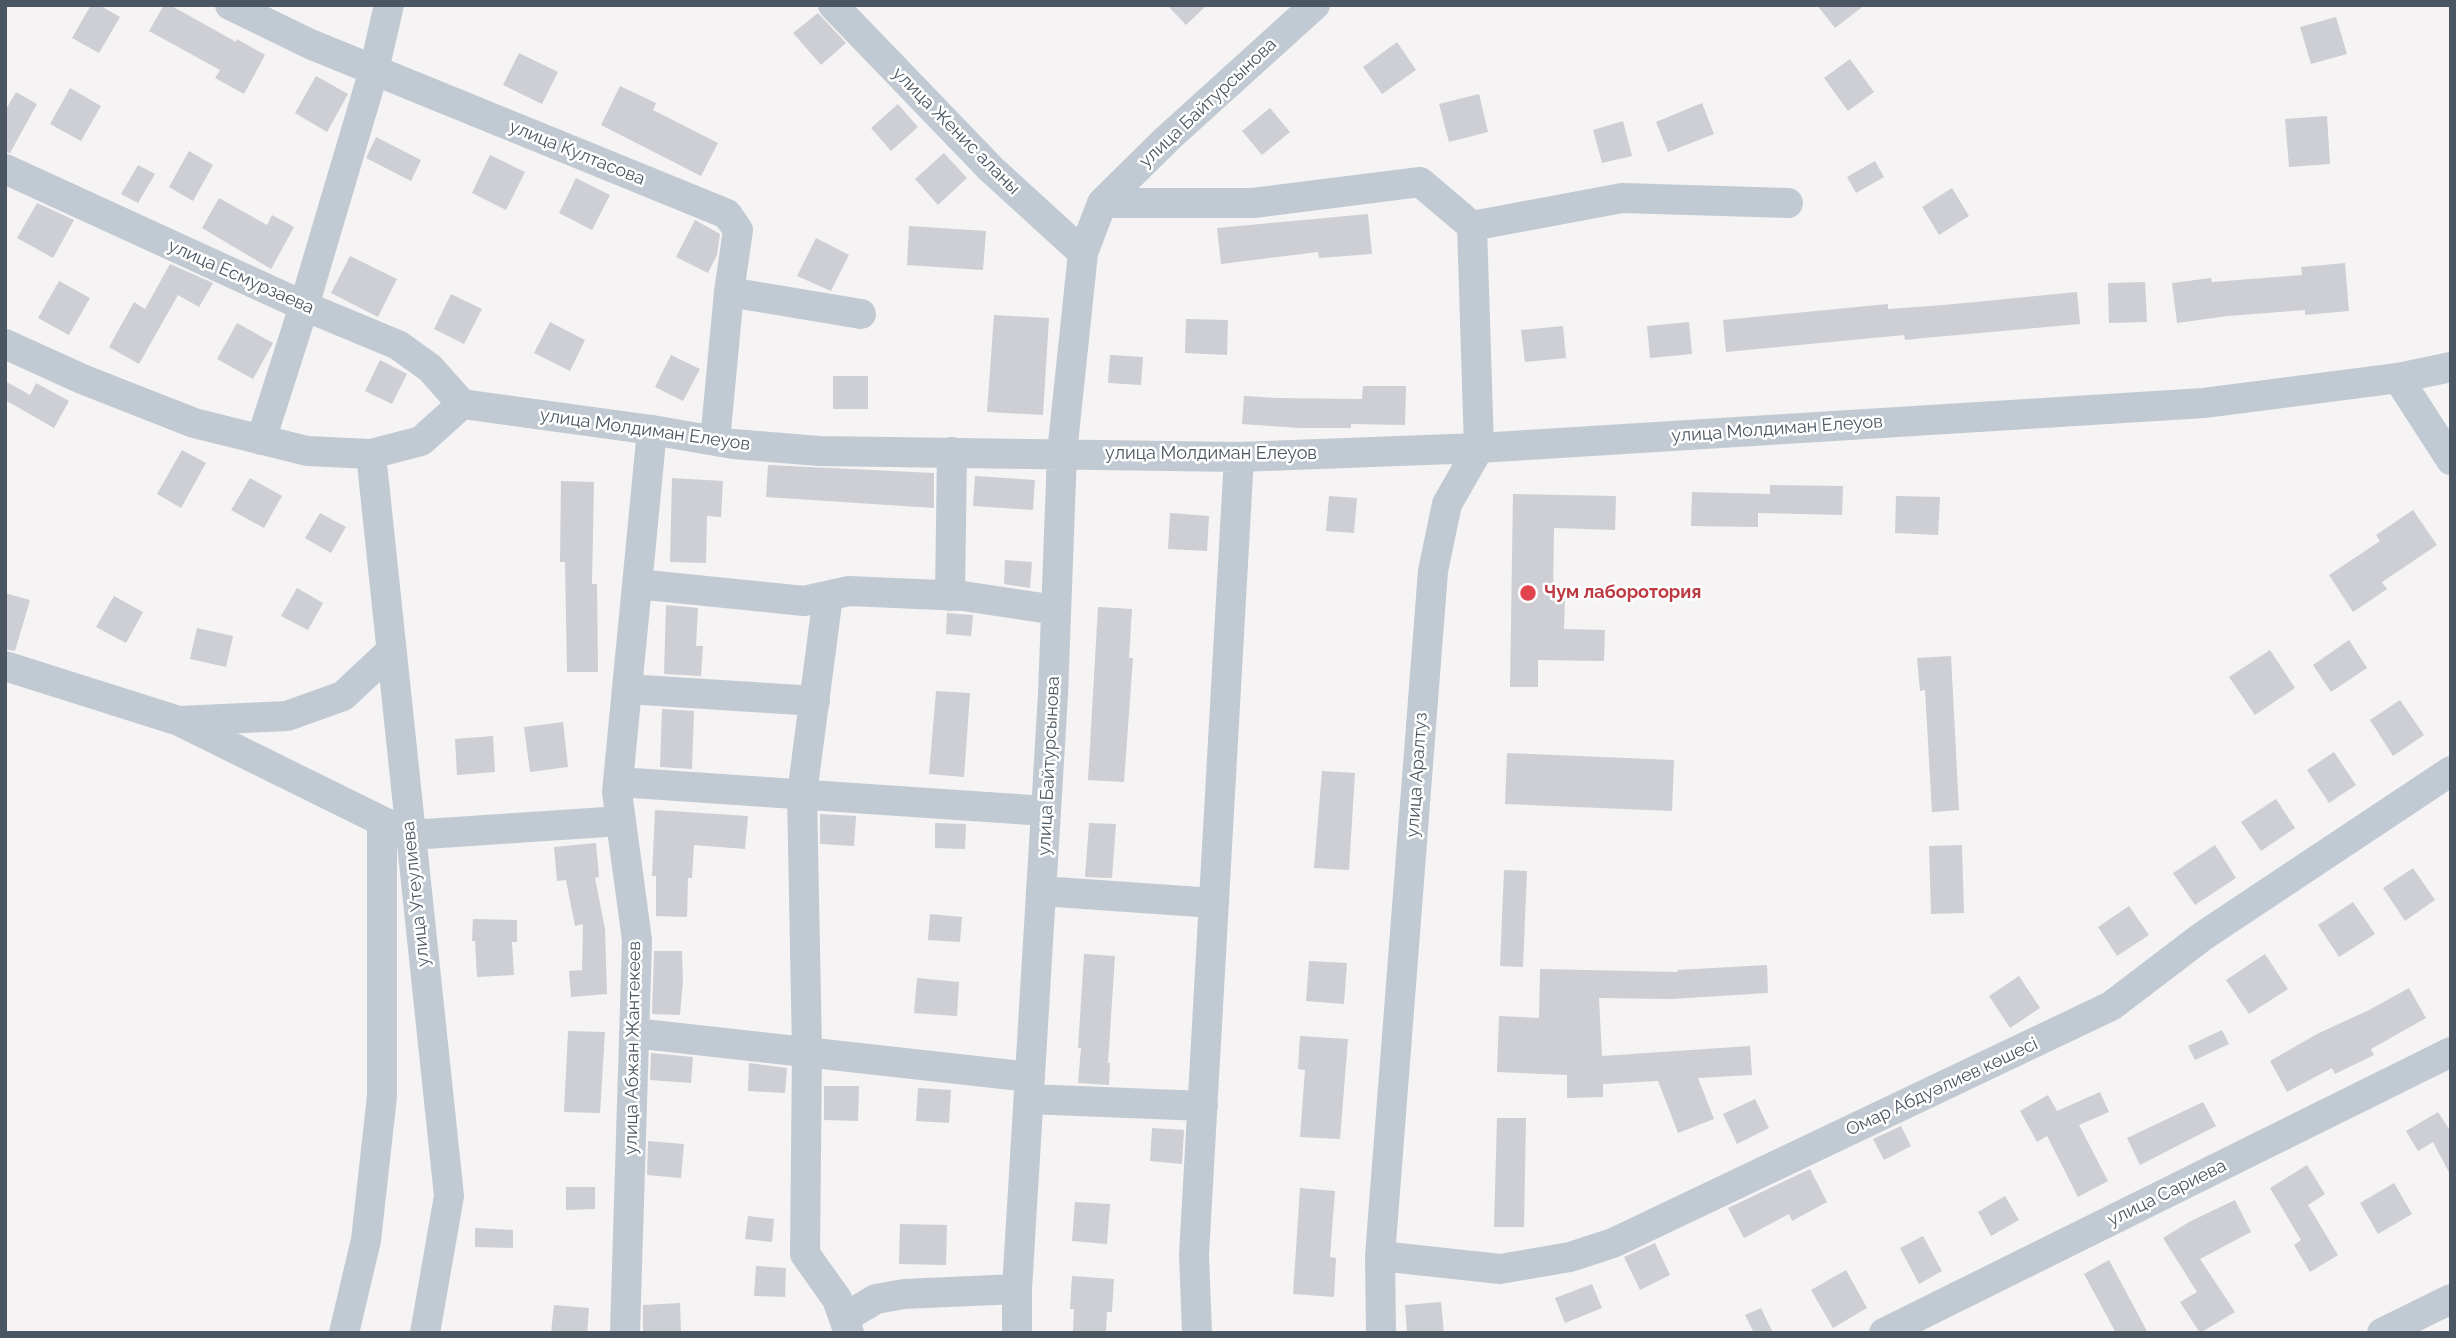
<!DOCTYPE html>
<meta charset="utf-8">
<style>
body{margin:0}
#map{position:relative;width:2456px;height:1338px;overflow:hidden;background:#f5f3f3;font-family:Raleway,sans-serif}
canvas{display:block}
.frame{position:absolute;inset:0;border:7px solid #4a5661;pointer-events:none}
</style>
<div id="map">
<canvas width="2456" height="1338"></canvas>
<div class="frame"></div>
</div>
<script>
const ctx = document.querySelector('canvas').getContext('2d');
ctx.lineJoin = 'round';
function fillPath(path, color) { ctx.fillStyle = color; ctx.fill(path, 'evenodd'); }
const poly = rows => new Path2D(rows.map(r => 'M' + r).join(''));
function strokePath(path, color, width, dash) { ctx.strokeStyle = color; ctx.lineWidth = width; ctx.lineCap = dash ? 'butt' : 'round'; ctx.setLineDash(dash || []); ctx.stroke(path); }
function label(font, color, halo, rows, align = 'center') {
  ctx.font = font + ' Raleway,sans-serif'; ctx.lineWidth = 5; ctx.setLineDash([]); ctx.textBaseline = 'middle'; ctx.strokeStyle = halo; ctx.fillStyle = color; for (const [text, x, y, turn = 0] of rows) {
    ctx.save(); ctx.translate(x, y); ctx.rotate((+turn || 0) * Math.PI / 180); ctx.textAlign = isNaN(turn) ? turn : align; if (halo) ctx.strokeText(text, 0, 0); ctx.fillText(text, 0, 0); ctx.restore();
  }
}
fillPath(poly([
 [91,5,99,5,120,17,99,53,72,38],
 [164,5,170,5,236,42,237,39,265,55,244,94,215,78,220,70,149,31],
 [1167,5,1207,5,1186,25],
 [1817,5,1865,5,1835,28],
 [818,13,846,43,821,65,793,33],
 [2336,17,2347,54,2311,64,2300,27],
 [1397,42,1416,70,1382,94,1363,67],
 [519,53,558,72,542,104,503,85],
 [1850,59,1874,92,1848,111,1824,78],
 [316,76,348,94,327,132,295,113],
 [620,86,656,103,653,110,718,143,701,176,601,125],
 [70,88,101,106,81,141,50,124],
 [16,92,37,104,10,153,5,152,5,111],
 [1479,94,1488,132,1449,142,1439,104],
 [1702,103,1714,134,1668,152,1656,122],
 [898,104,918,127,891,151,871,128],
 [1270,108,1290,132,1262,155,1242,131],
 [2327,116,2330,164,2289,167,2285,119],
 [1623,121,1632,156,1602,163,1593,130],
 [376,137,421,160,411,181,366,158],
 [189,151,213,165,193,201,169,187],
 [944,153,967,178,938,205,915,179],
 [490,155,525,172,506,210,472,193],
 [1875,161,1884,177,1856,193,1847,177],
 [138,165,155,174,138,203,121,194],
 [576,178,610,195,592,230,559,213],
 [1952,188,1969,216,1939,235,1922,207],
 [219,198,267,225,272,215,294,227,271,269,202,228],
 [37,203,74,220,53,258,17,238],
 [1368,214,1372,254,1319,258,1318,252,1221,264,1217,228],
 [695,220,720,234,717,255,708,273,676,257],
 [909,226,986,231,983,270,907,265],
 [816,238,849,255,831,291,797,276],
 [350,256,397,279,378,317,331,293],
 [2345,263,2349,311,2305,315,2305,310,2228,316,2177,323,2172,283,2211,278,2212,282,2302,275,2301,267],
 [170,264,213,283,199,307,178,295,139,364,109,347,134,302,145,309],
 [59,281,90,298,69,335,38,318],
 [2145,282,2147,322,2109,323,2108,283],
 [2077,292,2080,324,1924,338,1905,340,1904,335,1726,352,1723,320,1888,304,1888,309,1944,305],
 [451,294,482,309,464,344,434,329],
 [994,315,1049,318,1043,415,987,412],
 [1186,319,1228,320,1227,355,1185,353],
 [550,322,585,340,570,371,534,353],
 [1689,322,1692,354,1650,358,1647,326],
 [237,323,273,343,253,379,217,359],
 [1563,326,1566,358,1525,362,1521,330],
 [671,355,700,369,683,401,655,387],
 [1110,355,1143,357,1141,385,1108,383],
 [380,360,407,374,392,404,365,391],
 [833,376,868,376,868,409,833,409],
 [5,381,30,395,36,383,69,401,54,428,5,400],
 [1363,386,1406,386,1405,425,1351,424,1351,428,1300,428,1242,424,1244,396,1278,398,1362,399],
 [182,450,206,463,181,508,157,494],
 [768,465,934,473,934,508,766,497],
 [975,476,1035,480,1033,510,973,506],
 [250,478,282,496,264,528,231,510],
 [672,478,723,481,721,517,707,516,706,563,670,562],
 [561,481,594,482,592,584,597,584,598,672,567,672,565,562,560,562],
 [1770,485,1843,486,1842,515,1758,513,1758,527,1691,526,1692,492,1770,494],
 [1513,494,1616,496,1615,530,1554,528,1553,597,1565,598,1564,629,1605,630,1604,661,1538,660,1538,687,1510,687],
 [1329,496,1357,498,1354,533,1326,531],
 [1896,496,1940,497,1938,535,1895,533],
 [2413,510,2437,545,2382,582,2387,589,2353,612,2329,575,2380,541,2376,535],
 [320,513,346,527,331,553,305,538],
 [1170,513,1209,516,1207,551,1168,549],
 [1005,560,1032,562,1030,588,1004,584],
 [297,588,323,603,308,630,281,616],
 [5,593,30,600,15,651,5,649],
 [114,596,143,612,126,643,96,627],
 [666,605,698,608,696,646,703,646,701,676,664,674],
 [1098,607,1132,609,1129,658,1133,658,1124,782,1088,780],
 [947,613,973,615,971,636,946,634],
 [197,628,233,636,226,667,190,659],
 [2349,640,2367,668,2331,692,2313,665],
 [2270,650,2295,688,2255,715,2229,677],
 [1951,656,1959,810,1932,812,1925,690,1920,691,1917,658],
 [936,691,970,693,964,777,929,774],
 [2400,700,2424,735,2393,756,2370,720],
 [662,709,694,711,692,769,660,767],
 [563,722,568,767,530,772,524,727],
 [493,736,495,772,457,775,455,739],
 [2334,752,2356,785,2329,803,2307,770],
 [1507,753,1674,760,1672,811,1505,804],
 [1322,771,1355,773,1349,870,1314,868],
 [2276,799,2295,828,2261,851,2241,822],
 [655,810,748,816,745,849,694,845,692,878,688,878,687,917,656,916,656,876,652,876],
 [820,814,856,816,854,846,820,844],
 [935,823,966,824,965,849,935,848],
 [1089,823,1116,824,1112,878,1085,877],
 [596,843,599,877,595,878,605,929,607,994,571,997,569,971,582,970,583,924,575,926,566,880,557,881,554,847],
 [1962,845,1964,913,1931,914,1929,846],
 [2215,845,2236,878,2195,905,2173,873],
 [2413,868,2435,900,2405,921,2383,888],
 [1504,870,1527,871,1523,967,1500,966],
 [2353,902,2375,934,2339,957,2318,925],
 [2129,906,2149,935,2117,956,2098,927],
 [930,914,962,917,960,942,928,940],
 [473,919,517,920,517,942,512,942,514,975,477,977,475,941,472,941],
 [654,951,682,951,683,981,680,1015,652,1014],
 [1084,954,1115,956,1108,1063,1110,1063,1109,1085,1078,1083,1081,1048,1078,1048],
 [2265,954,2288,989,2249,1014,2226,980],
 [1309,961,1347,963,1344,1004,1306,1001],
 [1767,965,1768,993,1671,999,1599,998,1602,1056,1750,1046,1752,1075,1698,1078,1714,1119,1678,1133,1658,1081,1603,1084,1603,1097,1567,1098,1567,1075,1497,1072,1499,1016,1539,1018,1540,969,1678,972,1677,970],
 [2019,976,2040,1008,2010,1028,1989,996],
 [917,978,959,982,957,1016,914,1013],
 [2409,988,2426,1018,2371,1049,2374,1055,2335,1074,2332,1068,2287,1092,2270,1061,2317,1034,2369,1010],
 [2222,1030,2229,1044,2195,1060,2188,1046],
 [568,1031,605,1032,600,1113,564,1112],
 [1300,1036,1348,1039,1340,1139,1300,1137,1305,1070,1298,1069],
 [651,1053,693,1057,691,1083,650,1080],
 [749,1063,787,1068,785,1093,748,1091],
 [824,1086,859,1086,858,1121,824,1120],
 [918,1088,951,1090,949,1123,916,1121],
 [2100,1092,2109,1112,2079,1125,2108,1181,2078,1197,2047,1136,2037,1142,2020,1111,2048,1095,2057,1111],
 [1755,1099,1769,1128,1737,1144,1723,1114],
 [2203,1102,2216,1126,2140,1165,2127,1138],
 [2438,1112,2451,1132,2451,1176,2433,1142,2418,1151,2406,1131],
 [1497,1118,1526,1118,1524,1227,1494,1227],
 [1901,1126,1911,1146,1884,1160,1873,1139],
 [1152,1128,1184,1130,1182,1164,1150,1161],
 [648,1141,684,1144,681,1178,647,1175],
 [2307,1165,2325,1194,2308,1205,2338,1255,2310,1272,2294,1245,2301,1240,2270,1188],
 [1810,1169,1827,1202,1792,1221,1789,1214,1744,1238,1728,1208],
 [2394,1183,2412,1214,2378,1234,2360,1203],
 [566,1187,595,1187,595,1209,566,1210],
 [1300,1188,1335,1191,1330,1257,1336,1258,1334,1297,1293,1294],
 [2005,1196,2019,1220,1991,1236,1978,1212],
 [2235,1200,2251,1232,2200,1259,2235,1312,2200,1333,2180,1302,2197,1292,2163,1238,2189,1222],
 [1075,1202,1110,1204,1107,1244,1072,1241],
 [748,1216,774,1219,772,1242,745,1239],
 [900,1224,947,1225,946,1265,899,1264],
 [475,1228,513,1230,513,1248,475,1247],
 [1923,1236,1942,1271,1919,1284,1900,1248],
 [1655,1243,1670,1275,1640,1290,1624,1257],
 [2109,1260,2148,1333,2116,1333,2084,1274],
 [756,1266,786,1268,785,1297,754,1296],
 [1846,1270,1867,1308,1833,1328,1811,1290],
 [1072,1276,1114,1279,1112,1312,1107,1312,1106,1333,1073,1333,1074,1309,1070,1309],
 [1592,1284,1602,1308,1565,1323,1555,1298],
 [1441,1302,1444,1333,1407,1333,1405,1305],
 [680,1303,681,1333,643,1333,643,1305],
 [554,1305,589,1308,587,1333,551,1333],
 [1761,1308,1773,1333,1754,1333,1745,1315]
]), '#cdcfd5');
strokePath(poly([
 [230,5,310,44,727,214,738,230,729,292,861,314],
 [833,5,991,169,1083,253],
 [5,169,304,306,398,345,430,368,462,404],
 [1102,203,1253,203,1420,182,1472,226,1622,198,1788,203],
 [5,344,82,379,194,423,307,451,371,454,421,441,462,404,652,430,733,444,819,451,1239,457,1479,448,2204,403,2398,378,2451,367],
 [2398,378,2451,460],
 [261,440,304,306,374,70,389,5],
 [715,441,729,292],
 [371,454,449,1196,425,1333],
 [637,584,804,601,849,591,963,596,1056,610],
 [828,596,802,794,807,1052,805,1254,837,1299,849,1333],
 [950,596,952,452],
 [5,666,179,721,287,716,343,696,391,651],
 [627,689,815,701],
 [179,721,410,835,621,821],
 [618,782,1046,811],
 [1041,891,1214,903],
 [634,1033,1030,1077],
 [1029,1099,1203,1106],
 [1380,1256,1500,1269,1570,1257,1613,1243,2111,1006,2203,936,2451,771],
 [844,1318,876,1299,904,1294,1017,1289],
 [344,1333,366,1240,382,1096,382,823],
 [625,1333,637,940,617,792,652,430],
 [1017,1333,1017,1289,1053,695,1062,453,1083,253,1102,203,1168,138,1315,5],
 [1197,1333,1194,1255,1239,457],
 [1381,1333,1380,1256,1433,571,1447,504,1479,448,1472,226],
 [1884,1333,2451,1052],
 [2382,1333,2451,1299]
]), '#c1cad2', 30);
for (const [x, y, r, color] of [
 [1528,593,9,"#e0444e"]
]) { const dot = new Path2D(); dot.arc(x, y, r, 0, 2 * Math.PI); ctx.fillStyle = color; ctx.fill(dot); strokePath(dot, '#fff', 2.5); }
label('18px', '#4a5661', '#fff', [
 ["улица Байтурсынова",1208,103,-43],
 ["улица Женис аланы",956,131,45],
 ["улица Култасова",577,153,22],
 ["улица Есмурзаева",241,277,24],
 ["улица Молдиман Елеуов",1777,429,-4],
 ["улица Молдиман Елеуов",645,430,8],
 ["улица Молдиман Елеуов",1211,454],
 ["улица Байтурсынова",1049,766,-87],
 ["улица Аралтуз",1417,775,-86],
 ["улица Утеулиева",416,894,-96],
 ["улица Абжан Жантекеев",633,1048,-89],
 ["Омар Абдуәлиев көшесі",1942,1087,-25],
 ["улица Сариева",2167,1193,-26]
]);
label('bold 18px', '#be3a42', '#fff', [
 ["Чум лаборотория",1544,593]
], 'left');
</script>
